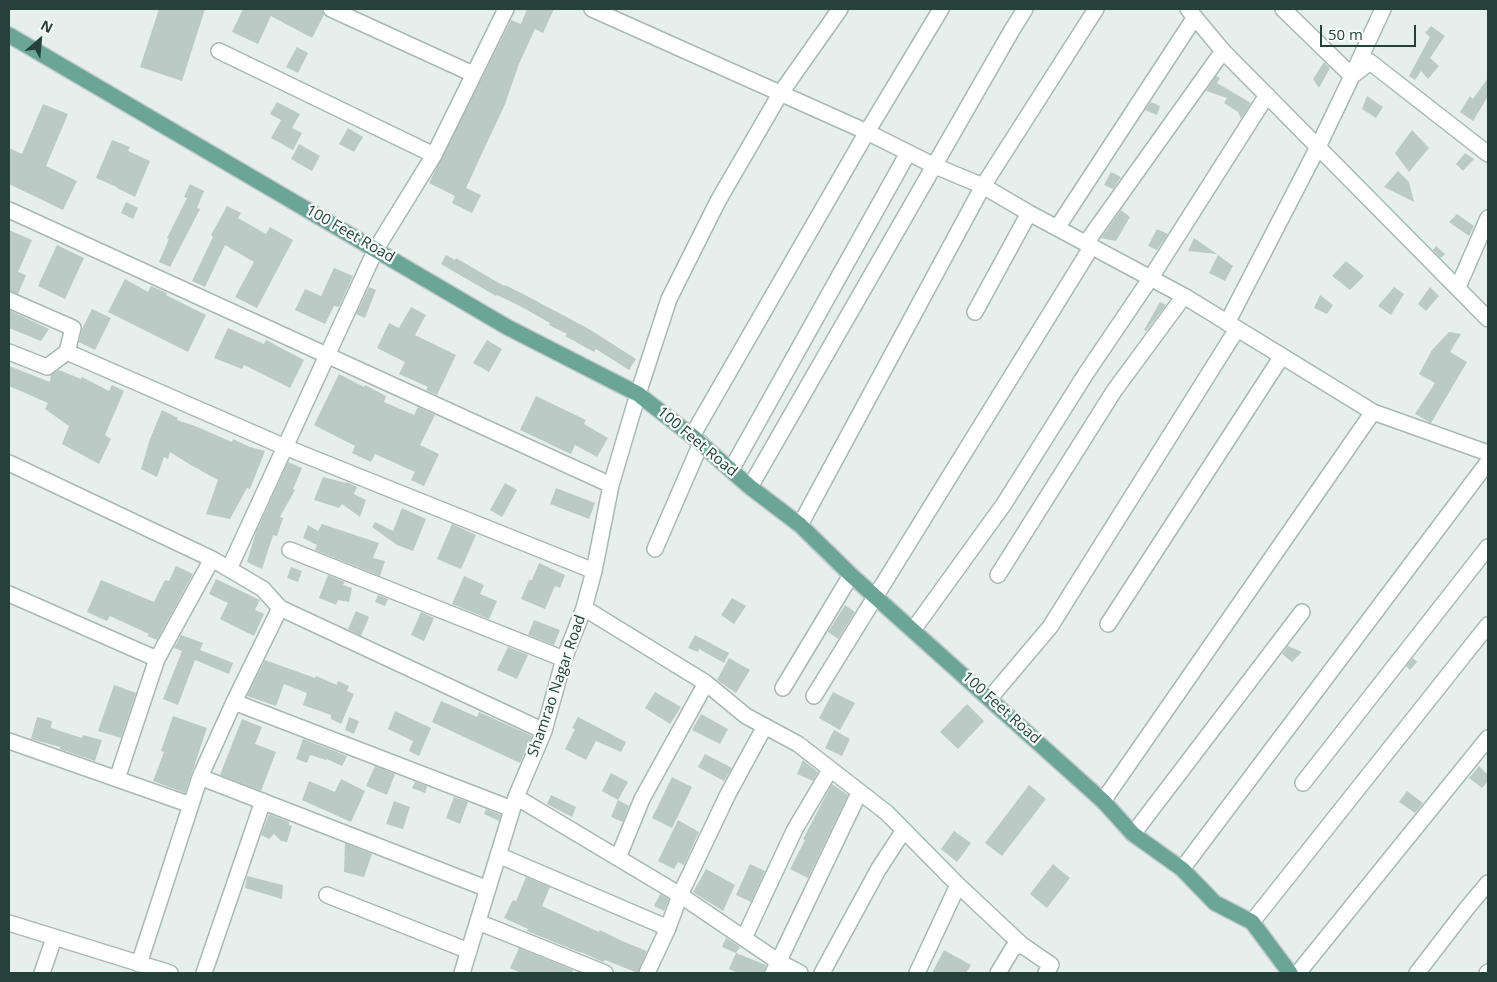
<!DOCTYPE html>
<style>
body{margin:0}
#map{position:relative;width:1497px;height:982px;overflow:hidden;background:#e6efeb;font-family:"Open Sans",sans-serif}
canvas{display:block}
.frame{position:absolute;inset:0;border:10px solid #24423a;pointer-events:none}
.north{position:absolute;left:15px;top:15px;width:50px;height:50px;-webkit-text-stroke:4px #f7fbf9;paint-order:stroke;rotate:27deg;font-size:14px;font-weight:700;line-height:20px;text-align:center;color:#24423a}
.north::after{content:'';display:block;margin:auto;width:18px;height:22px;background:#24423a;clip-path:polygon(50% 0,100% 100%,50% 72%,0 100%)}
.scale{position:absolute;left:1320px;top:25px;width:96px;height:22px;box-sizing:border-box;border:2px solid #24423a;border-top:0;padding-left:6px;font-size:15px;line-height:18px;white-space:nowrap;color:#24423a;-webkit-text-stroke:4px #f7fbf9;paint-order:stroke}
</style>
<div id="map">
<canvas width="1497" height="982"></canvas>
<div class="frame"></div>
<div class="north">N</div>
<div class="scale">50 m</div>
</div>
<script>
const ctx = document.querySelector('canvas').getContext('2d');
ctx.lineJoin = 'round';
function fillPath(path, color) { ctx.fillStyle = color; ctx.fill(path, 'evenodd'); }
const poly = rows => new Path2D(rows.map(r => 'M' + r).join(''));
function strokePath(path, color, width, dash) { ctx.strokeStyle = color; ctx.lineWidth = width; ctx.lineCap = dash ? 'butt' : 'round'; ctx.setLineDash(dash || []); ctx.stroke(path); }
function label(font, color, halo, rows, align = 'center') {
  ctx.font = font + ' "Open Sans",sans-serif'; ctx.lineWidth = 4.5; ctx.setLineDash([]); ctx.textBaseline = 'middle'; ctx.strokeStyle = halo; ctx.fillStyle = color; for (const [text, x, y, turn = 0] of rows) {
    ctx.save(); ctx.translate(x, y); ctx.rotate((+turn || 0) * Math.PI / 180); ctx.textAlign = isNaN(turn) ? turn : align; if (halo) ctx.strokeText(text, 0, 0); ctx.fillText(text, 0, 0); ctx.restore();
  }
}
fillPath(poly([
 [159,9,205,9,182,81,140,67],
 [243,9,322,9,324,15,312,38,271,16,258,44,232,32],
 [527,9,554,9,543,33,535,29,519,64,505,104,466,188,481,195,472,213,452,203,455,196,429,183,511,20,521,24],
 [1431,26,1445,36,1430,58,1439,66,1428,79,1421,71,1415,80,1409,76,1430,37,1425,33],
 [297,47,308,53,298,73,286,67],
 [1324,62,1330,68,1319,88,1313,79],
 [1216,76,1220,78,1217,83,1251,103,1241,119,1238,112,1224,103,1227,98,1206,91],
 [1488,78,1488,96,1473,121,1460,112,1470,96,1473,99],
 [1367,96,1383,107,1376,118,1362,109],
 [277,102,300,114,292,128,302,133,293,150,271,138,281,120,270,114],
 [1151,102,1160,106,1157,115,1145,110],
 [43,104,68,114,46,166,77,181,63,210,9,184,9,148,22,154],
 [348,128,363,137,354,152,339,144],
 [1412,130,1429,148,1409,172,1395,153],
 [112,140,130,147,128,151,150,161,135,197,117,188,117,187,96,178],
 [299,144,320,156,312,171,291,159],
 [1465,153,1474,159,1463,171,1456,164],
 [1398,171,1409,182,1414,202,1384,187],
 [1111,172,1121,177,1113,189,1104,185],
 [190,184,204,191,197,208,200,209,170,267,159,262,169,239,167,238,187,198,184,197],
 [126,202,138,208,133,219,121,213],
 [227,206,241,213,238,218,266,234,270,227,293,240,257,308,235,297,254,262,225,245,205,287,192,281,213,237,211,235],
 [1121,210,1130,217,1116,241,1101,238],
 [1457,214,1474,226,1469,236,1449,222],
 [1157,229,1168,234,1157,250,1148,246],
 [9,230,32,240,18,272,26,275,18,294,9,291],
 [1194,238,1217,254,1188,251],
 [57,245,84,258,65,299,38,286],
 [1436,246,1445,254,1441,258,1433,250],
 [446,255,455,260,456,258,504,286,505,285,525,295,589,329,636,359,629,370,596,349,594,352,565,336,567,334,549,325,550,323,520,306,497,295,496,296,441,264],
 [1218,255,1233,266,1225,281,1209,273],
 [1346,261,1364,276,1350,290,1332,276],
 [334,268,353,276,339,307,334,306,325,324,295,310,305,289,321,296],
 [125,279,148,292,151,286,167,293,166,295,206,315,188,352,108,312],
 [369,287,376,290,365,318,356,314],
 [1394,287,1404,294,1391,315,1378,306],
 [1430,287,1439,296,1426,311,1418,304],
 [1320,295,1333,305,1327,314,1314,308],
 [1160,302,1166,305,1146,331,1144,330],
 [411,307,426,315,415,335,456,355,437,395,426,390,428,387,399,374,405,362,377,348,389,323,399,328],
 [92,309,111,318,95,350,79,342,82,329],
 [9,310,49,329,41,341,9,328],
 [228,328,264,344,266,340,304,360,290,388,244,365,242,369,214,358],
 [1449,332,1461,334,1450,352,1467,362,1431,423,1415,414,1435,383,1419,374,1432,350],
 [487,340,502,349,489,372,473,363],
 [9,366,50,382,51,375,59,370,81,379,82,377,109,391,112,385,124,391,105,435,111,439,99,464,62,444,69,426,45,409,48,403,9,386],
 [339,374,364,387,365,385,386,396,384,402,414,415,418,407,435,415,420,445,439,454,424,486,411,480,415,472,375,454,371,462,352,453,355,446,314,425],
 [536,396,586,420,584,424,608,438,597,457,575,445,571,454,520,430],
 [162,410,178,418,177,420,195,426,232,442,233,439,250,447,265,451,250,489,247,488,230,519,206,514,218,480,189,464,170,452,168,459,164,457,157,477,141,469,150,439],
 [288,462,302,468,293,489,295,490,280,517,283,518,277,536,273,535,262,569,247,562,256,532],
 [323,477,346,483,347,482,357,487,354,494,366,500,360,517,342,504,339,508,314,500],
 [505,483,517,490,502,517,490,510],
 [556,488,595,503,589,519,550,504],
 [402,508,426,519,413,551,397,545,372,527,375,522,393,531],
 [322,524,379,543,373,558,385,561,380,576,315,550,317,545,303,538,308,525,318,531],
 [452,524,476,535,461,569,437,559],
 [539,563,565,575,560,588,555,586,545,609,521,599,529,580,532,580],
 [176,566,193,574,157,640,147,636,149,634,110,616,107,621,87,612,101,580,154,602,165,580,169,581],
 [291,567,302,571,298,582,287,578],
 [328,575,345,582,343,585,352,588,349,602,338,600,336,605,319,598],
 [464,576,484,585,480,594,497,601,489,619,452,604],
 [216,579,260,600,255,610,264,614,254,636,220,619,228,603,209,594],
 [378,595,388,599,385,606,375,602],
 [732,598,746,606,734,624,721,615],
 [845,605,855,612,838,639,828,632],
 [356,611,369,617,361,636,348,629],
 [421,612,434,618,424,641,411,635],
 [534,620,560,630,554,645,528,635],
 [181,635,203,643,200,650,233,663,229,674,195,660,178,705,163,699,182,651,174,648],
 [695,635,729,653,724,663,699,649,698,652,688,648],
 [1288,646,1302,652,1292,662,1282,654],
 [508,647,528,655,517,679,497,670],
 [729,658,750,670,736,693,717,680],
 [1413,658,1417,662,1410,670,1406,666],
 [265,660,315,678,316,676,337,685,338,681,349,686,347,691,354,694,341,724,331,719,331,715,303,705,307,693,284,684,276,706,247,696],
 [114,685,136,693,121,738,98,731],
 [655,692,681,707,670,724,645,708],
 [833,692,855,703,840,730,819,718],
 [441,701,477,717,479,712,532,736,520,763,432,722],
 [967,704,984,721,958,749,940,732],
 [395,711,431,728,419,756,409,751,413,741,388,729],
 [701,714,728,729,720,744,692,730],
 [173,716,207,728,185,793,153,781,164,752,161,751],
 [37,717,52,721,51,728,82,738,83,735,102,740,95,761,60,749,60,747,31,739],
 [349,717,359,721,354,734,345,730],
 [578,717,626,742,621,752,596,741,586,760,565,749,575,729,572,728],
 [242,719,262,727,255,744,276,752,261,791,220,775],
 [834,730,850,739,842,756,825,748],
 [303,739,347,756,342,766,327,759,326,760,310,755,307,763,296,759],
 [705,754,732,768,724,781,698,767],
 [803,760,818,772,813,781,797,774],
 [375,766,395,774,387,795,366,786],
 [1479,766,1488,775,1488,781,1482,788,1469,778],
 [611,773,628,782,618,800,602,791],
 [672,777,692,787,672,828,652,818],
 [341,779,365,791,351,822,302,800,309,781,335,792],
 [415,782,427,786,425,793,412,788],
 [832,784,848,795,808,878,790,869,805,840,803,839],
 [1029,785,1046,799,1002,856,985,843],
 [1407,791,1423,803,1415,813,1399,802],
 [551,795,576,807,572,817,547,804],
 [454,797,468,802,460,824,446,818],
 [618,800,629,806,623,822,611,817],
 [394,801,410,807,403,829,386,824],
 [486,809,501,815,499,821,484,814],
 [269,814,289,822,289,825,292,826,287,842,281,841,274,834,269,839,261,835],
 [678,820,699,832,684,865,678,862,674,869,658,861],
 [954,831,971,843,957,862,941,849],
 [345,843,372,854,364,877,344,872],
 [750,864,765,871,751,902,736,895],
 [1053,864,1070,878,1047,908,1030,894],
 [706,869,735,885,723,911,693,892],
 [247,876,283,885,282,899,245,888],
 [526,877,550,887,542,906,599,932,600,930,622,941,647,951,638,973,605,960,603,962,581,952,581,953,527,931,528,929,504,918,513,900,516,901],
 [660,894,669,899,664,911,654,906],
 [726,938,740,947,736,953,722,947],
 [519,948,573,970,572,973,521,973,510,968],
 [944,950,971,965,966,973,932,973],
 [736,953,766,965,764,973,738,973,729,969]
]), '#bbcac4');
const minor = poly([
 [331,9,473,74],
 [592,9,867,132,935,166,983,186,1029,213,1184,296,1373,412,1488,453],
 [1188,9,1223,51,1488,319],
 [1283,9,1352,76,1383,9],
 [219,51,434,155],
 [9,210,611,485],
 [1057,228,1195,17],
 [1086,243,1223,51],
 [1458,287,1488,218],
 [9,300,73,328,67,352,285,447,594,571],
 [975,312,1029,213],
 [1227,323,1318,147,1352,76,1370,62,1488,154],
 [9,352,47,367,67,352],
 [692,436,867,132,941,9],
 [9,463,212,559,263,589,280,608,544,731],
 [731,470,908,153],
 [750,487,1012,30,1025,9],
 [800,525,983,186,1096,9],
 [655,549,701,443],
 [290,550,564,659],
 [229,569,376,249,434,155,506,9],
 [998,575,1114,391,1184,296],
 [9,594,157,659,212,559],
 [280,608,234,702,200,777,488,889],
 [584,608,706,683,746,716,798,744,887,813,958,885,1022,945],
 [1108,624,1282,356],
 [913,630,1004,504,1085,375,1150,279,1267,95],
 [783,688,851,575],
 [814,696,1092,246],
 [990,698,1050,627,1237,329],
 [234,702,512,809],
 [9,741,191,805],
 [117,779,157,659],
 [1303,783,1488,547],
 [516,797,680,895,779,962,800,973],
 [1103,801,1373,412],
 [1133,834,1302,612],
 [498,855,668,928,680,895,728,794,765,726],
 [618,858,642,799,706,683],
 [1182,869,1488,462],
 [327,895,469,951],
 [478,922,605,973],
 [1252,922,1488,625],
 [9,923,170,973],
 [744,938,795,829,830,770],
 [139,964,200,777],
 [42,973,54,938],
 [204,973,263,801],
 [462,973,516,797,544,731,564,659,584,608,594,571,611,485,638,394,669,299,718,201,780,94,840,9],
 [647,973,668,928],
 [773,973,859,793],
 [822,973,878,870,904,830],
 [917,973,958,885],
 [998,973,1013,948,1022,945,1051,965,1046,973],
 [1298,973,1488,738],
 [1417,973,1467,908,1488,883],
 [1487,973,1488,972]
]);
const major = poly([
 [9,35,507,327,638,394,692,436,750,487,800,525,851,575,1103,801,1133,834,1182,869,1215,903,1252,922,1290,973]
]);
strokePath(minor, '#a8b8b2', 18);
strokePath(major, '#c2cac8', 18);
strokePath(minor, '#fff', 15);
strokePath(major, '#6aa596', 15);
label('15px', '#24423a', '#f7fbf9', [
 ["100 Feet Road",350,234,30],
 ["100 Feet Road",697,442,40],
 ["Shamrao Nagar Road",557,686,-71],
 ["100 Feet Road",1001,708,42]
]);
</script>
